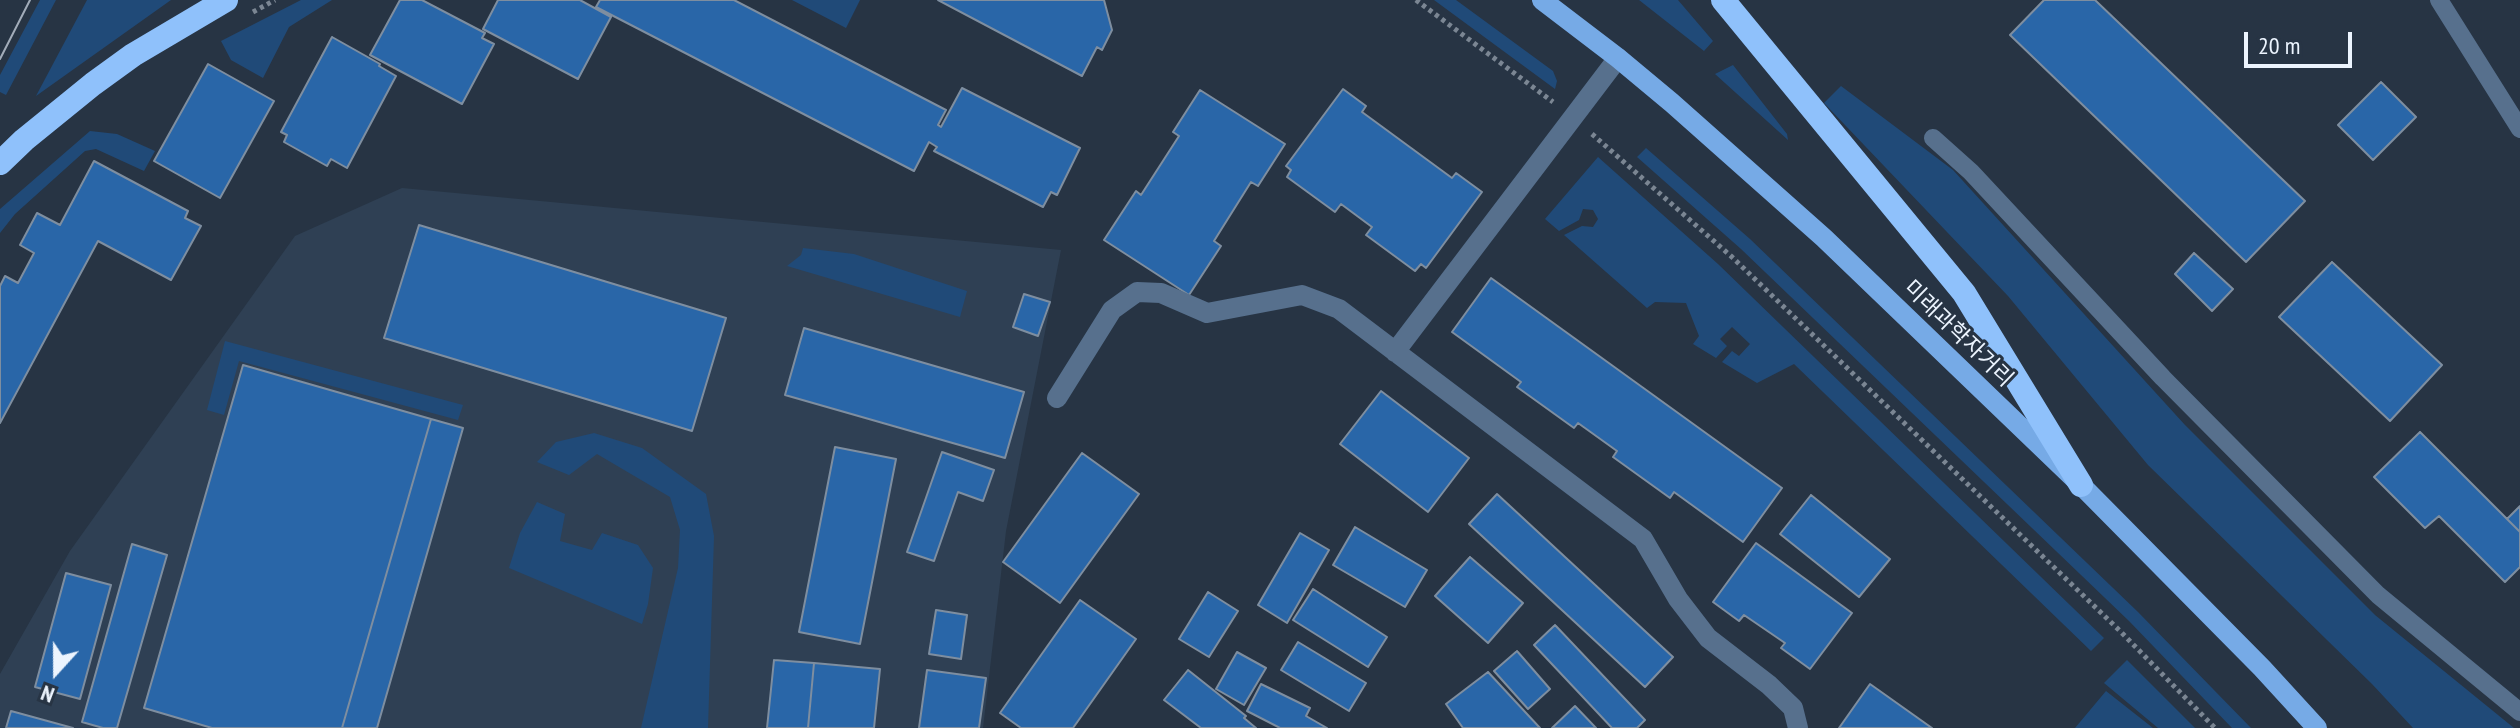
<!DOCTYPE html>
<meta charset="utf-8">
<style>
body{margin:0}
#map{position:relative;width:2520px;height:728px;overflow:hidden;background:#273444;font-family:"PT Sans Narrow",sans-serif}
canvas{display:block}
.north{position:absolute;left:16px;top:632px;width:80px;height:80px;-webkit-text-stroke:6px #273444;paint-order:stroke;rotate:201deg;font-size:22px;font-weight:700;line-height:32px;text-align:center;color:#ecf4fe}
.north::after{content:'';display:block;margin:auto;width:28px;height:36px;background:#ecf4fe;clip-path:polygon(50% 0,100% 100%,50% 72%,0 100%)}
.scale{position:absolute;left:2244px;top:32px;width:108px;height:36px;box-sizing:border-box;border:4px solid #ecf4fe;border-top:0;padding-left:10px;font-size:24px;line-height:28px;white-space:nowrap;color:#ecf4fe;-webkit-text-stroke:6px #273444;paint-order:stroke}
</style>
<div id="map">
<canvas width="2520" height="728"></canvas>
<div class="north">N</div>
<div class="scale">20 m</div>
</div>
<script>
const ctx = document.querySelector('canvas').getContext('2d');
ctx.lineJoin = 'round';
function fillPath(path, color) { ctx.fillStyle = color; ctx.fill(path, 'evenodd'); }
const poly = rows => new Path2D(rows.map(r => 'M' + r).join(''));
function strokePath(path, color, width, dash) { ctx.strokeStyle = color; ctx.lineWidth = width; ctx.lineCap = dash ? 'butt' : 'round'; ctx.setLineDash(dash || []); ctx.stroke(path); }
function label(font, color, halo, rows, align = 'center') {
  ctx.font = font + ' "PT Sans Narrow","Noto Sans KR",sans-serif'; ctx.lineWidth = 6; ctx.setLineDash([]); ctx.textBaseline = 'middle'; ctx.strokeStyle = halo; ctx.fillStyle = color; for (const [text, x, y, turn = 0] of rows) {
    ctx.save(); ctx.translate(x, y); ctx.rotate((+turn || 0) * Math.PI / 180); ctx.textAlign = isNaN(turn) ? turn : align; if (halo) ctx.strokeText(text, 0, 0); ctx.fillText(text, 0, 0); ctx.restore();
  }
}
fillPath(poly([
 [402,188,1061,250,1006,531,983,728,0,728,0,674,70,551,295,236]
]), '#2f4054');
fillPath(poly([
 [40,0,56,0,6,95,0,92,0,75],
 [87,0,171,0,36,96],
 [301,0,332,0,289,27,263,78,231,60,221,41],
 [792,0,860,0,846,28],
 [1434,0,1456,0,1553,71,1557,81,1555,89],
 [1639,0,1678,0,1713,41,1704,51],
 [1733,65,1787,134,1788,140,1715,74],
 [1841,86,1953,170,2185,425,2375,615,2514,728,2413,728,2372,684,2148,465,2008,296,1824,103],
 [90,131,117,134,155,151,144,171,96,149,85,151,15,214,0,233,0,209],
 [1646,148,1750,239,2138,612,2251,728,2232,728,2129,621,1741,249,1637,157],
 [1598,157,1718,264,2104,638,2091,651,1794,364,1757,383,1722,362,1732,351,1739,356,1750,344,1732,327,1720,339,1727,346,1716,358,1693,344,1699,336,1686,303,1655,302,1647,308,1564,235,1582,226,1593,227,1598,219,1593,210,1583,209,1579,220,1559,231,1545,219],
 [803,248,854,254,967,291,960,317,787,266,801,255],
 [225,341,463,405,458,420,239,361,224,415,207,410],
 [594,433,642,448,706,494,714,536,708,728,641,728,678,568,680,530,670,497,597,454,569,475,537,462,556,442],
 [537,502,565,514,560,541,592,550,602,533,638,545,653,568,648,604,642,624,509,568,520,533],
 [2127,660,2195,728,2158,728,2104,683],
 [2106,691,2153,728,2075,728]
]), '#204a78');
const building = poly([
 [400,0,422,0,485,33,482,38,494,44,462,104,370,55,400,0],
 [498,0,580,0,611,17,578,79,483,29,498,0],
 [600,0,734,0,946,110,938,125,941,127,962,88,1080,148,1057,195,1051,192,1043,207,934,151,937,147,929,142,914,171,596,7,600,0],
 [938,0,1104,0,1112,30,1102,50,1097,47,1082,76,938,0],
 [2044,0,2095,0,2305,201,2246,262,2010,35,2044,0],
 [332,37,380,64,379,66,396,76,347,168,331,159,327,166,284,142,287,135,281,132,332,37],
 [208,64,274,101,220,198,154,161,208,64],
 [2381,82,2416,117,2373,160,2338,125,2381,82],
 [1343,89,1366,106,1362,112,1452,178,1456,173,1482,192,1426,268,1421,264,1415,271,1366,235,1372,227,1341,204,1335,212,1287,177,1291,170,1286,166,1343,89],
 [1200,90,1285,144,1258,186,1251,182,1214,241,1221,246,1189,295,1104,240,1136,191,1141,195,1179,136,1173,132,1200,90],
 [94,161,188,211,185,218,201,226,171,280,98,241,0,423,0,286,5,276,18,283,34,253,20,245,37,213,60,225,94,161],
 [419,225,726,318,692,431,384,338,419,225],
 [2194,253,2233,289,2212,311,2175,274,2194,253],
 [2332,262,2442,365,2390,421,2279,317,2332,262],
 [1491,278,1782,488,1743,542,1674,492,1670,498,1613,457,1617,451,1578,423,1574,428,1517,387,1521,382,1452,332,1491,278],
 [1024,294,1050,302,1038,336,1013,327,1024,294],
 [804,328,1024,392,1005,458,785,395,804,328],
 [243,365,431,419,342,728,212,728,144,708,243,365],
 [1381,391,1469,458,1428,512,1340,444,1381,391],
 [431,419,463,428,377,728,342,728,431,419],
 [2420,432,2520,532,2520,567,2505,582,2439,516,2425,528,2374,477,2420,432],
 [835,447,896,459,860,644,799,632,835,447],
 [942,452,994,470,983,501,958,492,934,561,907,552,942,452],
 [1082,453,1139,494,1060,603,1003,562,1082,453],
 [1497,494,1673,657,1645,687,1469,524,1497,494],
 [1811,495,1890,559,1859,597,1780,534,1811,495],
 [2520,506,2520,532,2507,519,2520,506],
 [1355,527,1427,570,1405,607,1333,565,1355,527],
 [1300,533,1329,550,1287,623,1258,605,1300,533],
 [1756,543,1852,613,1810,669,1781,648,1785,643,1744,615,1739,621,1713,602,1756,543],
 [132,544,167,555,117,728,103,728,82,722,132,544],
 [1470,557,1523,603,1488,643,1435,596,1470,557],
 [66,573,111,585,80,699,35,687,66,573],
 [1313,589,1387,637,1368,667,1293,620,1313,589],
 [1208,592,1238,611,1209,657,1179,639,1208,592],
 [1080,600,1136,639,1073,728,1021,728,1000,713,1080,600],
 [936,610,967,615,961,659,929,654,936,610],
 [1555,625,1645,720,1637,728,1612,728,1534,645,1555,625],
 [1298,642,1366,683,1349,711,1281,670,1298,642],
 [1517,651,1550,689,1528,709,1494,671,1517,651],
 [1237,652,1266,668,1244,705,1216,689,1237,652],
 [774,660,814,663,808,728,767,728,774,660],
 [814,663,880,669,874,728,808,728,814,663],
 [927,670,986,678,979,728,919,728,927,670],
 [1188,670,1246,716,1244,718,1256,728,1201,728,1164,700,1188,670],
 [1488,672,1540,728,1463,728,1446,704,1488,672],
 [1261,684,1310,708,1306,716,1327,728,1280,728,1247,711,1261,684],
 [1870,684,1932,728,1839,728,1870,684],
 [1575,706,1596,728,1552,728,1575,706],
 [11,711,73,728,6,728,11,711]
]);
fillPath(building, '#2966a8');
strokePath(building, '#7e8ea0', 2);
strokePath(poly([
 [1416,0,1553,102],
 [253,12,275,0],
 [1592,134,1732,257,2119,630,2215,728]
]), '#7b8693', 5, [4, 4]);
strokePath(poly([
 [2439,0,2520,129],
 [1933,138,1971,172,2163,378,2378,595,2520,712]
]), '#57708d', 18);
strokePath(poly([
 [1395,352,1618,58],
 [1057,398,1112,310,1137,292,1161,293,1207,313,1302,295,1339,309,1643,539,1678,599,1708,638,1769,685,1793,708,1798,728]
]), '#57708d', 20);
strokePath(poly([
 [1542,0,1618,58,1672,103,1824,238,2081,485,2262,668,2317,728]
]), '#76aae6', 20);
strokePath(poly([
 [1723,0,1964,293,2081,485],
 [0,163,24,140,93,84,133,55,226,0]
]), '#8fc1fb', 24);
strokePath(poly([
 [0,59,30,0]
]), '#a2acb9', 2);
label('22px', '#ecf4fe', '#273444', [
 ["미래과학자거리",1958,334,44]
]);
</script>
